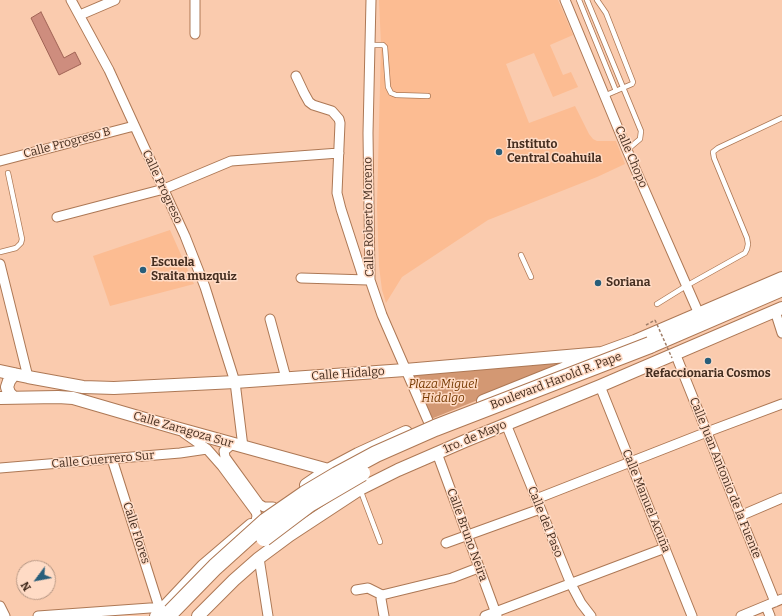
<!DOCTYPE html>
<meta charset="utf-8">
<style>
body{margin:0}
#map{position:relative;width:782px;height:616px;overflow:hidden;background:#facbae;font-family:Bitter,serif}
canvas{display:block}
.north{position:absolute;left:16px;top:560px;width:40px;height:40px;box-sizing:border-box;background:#ffdbc5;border:1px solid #b59683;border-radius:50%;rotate:238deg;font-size:11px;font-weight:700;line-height:16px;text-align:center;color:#452e20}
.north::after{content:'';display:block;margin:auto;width:14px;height:18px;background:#285e7a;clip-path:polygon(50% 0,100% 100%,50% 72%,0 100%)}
</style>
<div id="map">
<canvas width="782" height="616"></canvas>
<div class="north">N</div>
</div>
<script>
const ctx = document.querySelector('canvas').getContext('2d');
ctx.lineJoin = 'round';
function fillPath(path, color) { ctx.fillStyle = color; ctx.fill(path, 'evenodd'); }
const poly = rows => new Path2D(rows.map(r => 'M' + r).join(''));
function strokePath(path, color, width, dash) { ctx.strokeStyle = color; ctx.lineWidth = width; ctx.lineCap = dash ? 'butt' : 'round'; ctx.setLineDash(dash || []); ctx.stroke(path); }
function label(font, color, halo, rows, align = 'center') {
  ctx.font = font + ' Bitter,serif'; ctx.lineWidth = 3; ctx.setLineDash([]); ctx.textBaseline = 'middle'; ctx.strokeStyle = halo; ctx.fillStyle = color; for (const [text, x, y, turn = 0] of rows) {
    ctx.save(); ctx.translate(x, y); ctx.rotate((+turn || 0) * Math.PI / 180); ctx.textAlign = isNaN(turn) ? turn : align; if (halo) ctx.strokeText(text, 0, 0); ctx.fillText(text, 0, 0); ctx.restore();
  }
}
fillPath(poly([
 [379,0,558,0,573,35,550,45,563,75,571,72,578,87,553,97,534,53,506,64,529,123,575,106,589,134,593,139,597,141,616,141,625,164,597,177,488,220,402,277,386,303,382,290,379,266,377,207,381,45],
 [170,230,194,284,110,306,93,256]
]), '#fcbc92');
fillPath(poly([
 [581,358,431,419,412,374]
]), '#d39873');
const building = poly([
 [41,12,64,58,75,52,81,64,59,75,31,18,41,12]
]);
fillPath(building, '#ce8d7e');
strokePath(building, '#a06355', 1);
const lane = poly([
 [579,0,616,91],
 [587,0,641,131,640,139,627,150],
 [597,0,606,13,633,82,632,84,604,96],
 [370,45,383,45,385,47,388,87,391,93,396,95,428,96],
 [0,252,16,248,21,243,22,239,8,173],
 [521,255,531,277],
 [657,304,686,286,745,253,747,249,748,244,747,238,714,158,713,152,718,148,782,118],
 [360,489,380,542]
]);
const street = poly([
 [71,0,109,70,185,236,205,287,235,382,243,447],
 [195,0,195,34],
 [371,0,368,133,370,280,382,315,429,423],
 [565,0,627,150,699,314],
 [80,15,115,0],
 [296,76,304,93,309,102,313,105,332,111,339,119,340,123,337,193,341,209,364,280],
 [0,161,134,126],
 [57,217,164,189,231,161,339,153],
 [0,264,28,377],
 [301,278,368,280],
 [775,311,782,333],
 [270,319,286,378],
 [675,353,775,602],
 [600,386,692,616],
 [506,424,571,584,581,603,591,616],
 [184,433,207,449,222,466,256,512,257,516,256,521],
 [232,444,224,451,225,457,230,464,259,504,264,507,273,507],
 [437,453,497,616],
 [112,459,159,607],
 [0,468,180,453,207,449],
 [536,499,707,432,782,404],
 [740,516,782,498],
 [446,543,540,509],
 [259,558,268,616],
 [356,590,368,588,382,595,452,578,478,568],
 [382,595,381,599,384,616],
 [0,606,5,616],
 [766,606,770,616],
 [38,616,164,607],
 [485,616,665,548],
 [741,616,782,599]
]);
const secondary = poly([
 [0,371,28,377,83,387,114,388,235,382,405,370,602,353,635,341,782,278],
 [13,397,9,393,7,387,9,381,14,374],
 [0,398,58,397,73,398,176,428,332,471],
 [483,401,590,358],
 [306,485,328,470,358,454,406,432],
 [156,616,203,566,251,525],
 [198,616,234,580,259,558,290,535,360,489,398,470,465,441,600,386,782,308]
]);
const highway = poly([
 [650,345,782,288]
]);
strokePath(lane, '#ad7855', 6);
strokePath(street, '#ad7855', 11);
strokePath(secondary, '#ad7855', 14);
strokePath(highway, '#ad7855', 18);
strokePath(poly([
 [646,325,655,320]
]), '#a07d67', 1.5, [3, 2]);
strokePath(lane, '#fff', 4.5);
strokePath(street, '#fff', 9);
strokePath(secondary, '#fff', 12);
strokePath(highway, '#fff', 16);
const highwayBridge = poly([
 [264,538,309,504,362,473],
 [171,612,215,567,266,521,305,494,337,475,376,454,435,428,650,345]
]);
strokePath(highwayBridge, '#ad7855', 18, []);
strokePath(poly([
 [655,320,672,358]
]), '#a07d67', 1.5, [3, 2]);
strokePath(highwayBridge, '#fff', 16);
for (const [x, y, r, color] of [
 [499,152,4,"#285e7a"],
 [143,270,4,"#285e7a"],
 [598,283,4,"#285e7a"],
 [708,361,4,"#285e7a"]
]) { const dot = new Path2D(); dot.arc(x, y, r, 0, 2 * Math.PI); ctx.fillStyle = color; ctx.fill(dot); strokePath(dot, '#ffdbc5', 1.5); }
label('12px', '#452e20', '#ffdbc5', [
 ["Calle Progreso B",67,143,-15],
 ["Calle Chopo",631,157,67],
 ["Calle Progreso",162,187,65],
 ["Calle Roberto Moreno",369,217,-91],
 ["Calle Hidalgo",348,374,-4],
 ["Boulevard Harold R. Pape",556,381,-21],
 ["Calle Zaragoza Sur",183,430,16],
 ["1ro. de Mayo",475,437,-23],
 ["Calle Guerrero Sur",103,460,-5],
 ["Calle Juan Antonio de la Fuente",725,478,68],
 ["Calle Manuel Acuña",646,501,68],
 ["Calle del Paso",545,522,68],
 ["Calle Flores",136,533,72],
 ["Calle Bruno Neira",467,535,70]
]);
label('bold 12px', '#452e20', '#ffdbc5', [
 ["Instituto",507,145],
 ["Central Coahuila",507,159],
 ["Escuela",151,263],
 ["Sraita muzquiz",151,277],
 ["Soriana",606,283],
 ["Refaccionaria Cosmos",708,374,"center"]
], 'left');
label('italic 12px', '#773a02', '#ffdbc5', [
 ["Plaza Miguel",443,385],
 ["Hidalgo",443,399]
]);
</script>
